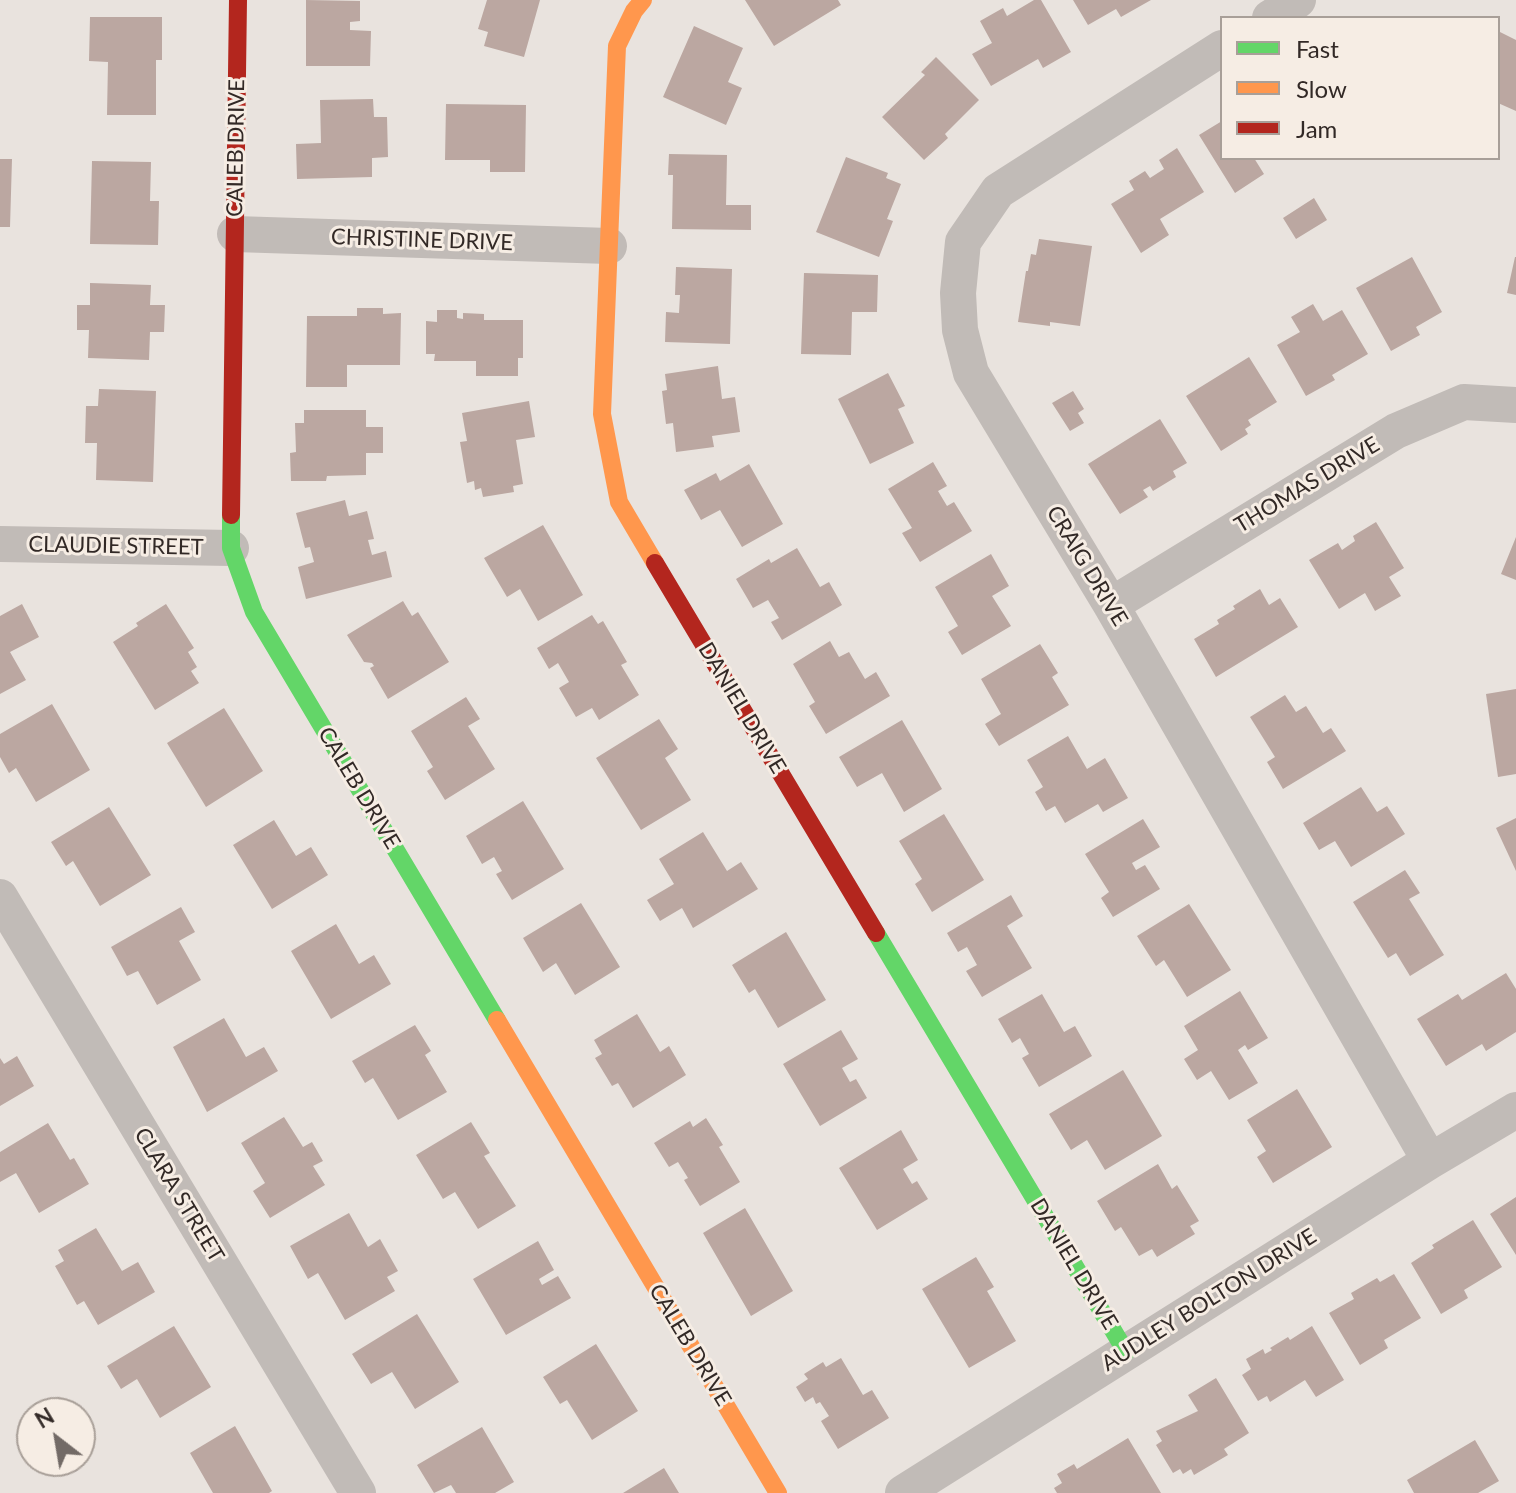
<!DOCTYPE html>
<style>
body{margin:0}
#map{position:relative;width:1516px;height:1493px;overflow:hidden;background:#e9e3de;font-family:Lato,sans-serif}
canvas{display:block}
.legend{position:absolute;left:1220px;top:16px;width:280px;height:144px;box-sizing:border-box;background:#f6ede4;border:2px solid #a89f98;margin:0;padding:10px 14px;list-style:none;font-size:24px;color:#322926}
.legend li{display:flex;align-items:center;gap:16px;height:40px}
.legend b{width:40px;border:2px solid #a89f98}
.north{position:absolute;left:16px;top:1397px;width:80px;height:80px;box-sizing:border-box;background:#f6ede4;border:2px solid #a89f98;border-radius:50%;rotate:329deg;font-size:22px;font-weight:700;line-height:32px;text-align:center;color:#322926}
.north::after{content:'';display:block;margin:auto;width:28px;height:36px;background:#726a66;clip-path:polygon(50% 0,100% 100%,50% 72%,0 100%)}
</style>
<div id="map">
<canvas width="1516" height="1493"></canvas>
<ul class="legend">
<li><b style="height:10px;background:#63d668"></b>Fast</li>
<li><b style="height:10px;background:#ff974d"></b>Slow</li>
<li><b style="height:10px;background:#b3261e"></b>Jam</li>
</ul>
<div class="north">N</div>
</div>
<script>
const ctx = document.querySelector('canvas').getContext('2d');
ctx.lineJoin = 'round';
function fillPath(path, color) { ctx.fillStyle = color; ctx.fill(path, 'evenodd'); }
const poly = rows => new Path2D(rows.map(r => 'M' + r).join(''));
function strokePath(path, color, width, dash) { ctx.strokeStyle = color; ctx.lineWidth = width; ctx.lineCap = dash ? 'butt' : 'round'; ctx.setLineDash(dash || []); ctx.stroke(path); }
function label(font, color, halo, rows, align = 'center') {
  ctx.font = font + ' Lato,sans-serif'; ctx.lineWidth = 6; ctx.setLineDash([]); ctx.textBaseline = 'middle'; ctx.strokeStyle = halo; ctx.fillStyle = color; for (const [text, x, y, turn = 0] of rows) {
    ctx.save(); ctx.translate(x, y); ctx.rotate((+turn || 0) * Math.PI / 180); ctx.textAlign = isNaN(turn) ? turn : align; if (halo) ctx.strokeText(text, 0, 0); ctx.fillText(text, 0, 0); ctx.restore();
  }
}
fillPath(poly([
 [306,0,360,1,360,21,350,22,350,30,371,31,370,66,306,66],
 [487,0,540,0,524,57,484,46,488,32,478,29],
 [745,0,838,0,841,5,774,46],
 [1034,0,1041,0,1071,52,1043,68,1038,59,991,86,972,54,992,43,980,21,1003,8,1007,16],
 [1073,0,1151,0,1121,17,1116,9,1088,25],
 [90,17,162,17,162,60,156,60,156,115,107,115,108,62,89,61],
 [694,26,743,48,728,82,742,88,726,125,663,97],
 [1498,31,1516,40,1516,111,1498,103],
 [936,57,979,100,945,134,948,138,924,160,882,117,925,75,921,72],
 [373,99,374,117,387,117,388,157,372,158,372,177,297,179,296,144,321,143,320,100],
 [446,104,526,105,525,172,490,172,490,160,445,160],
 [1222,121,1222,158,1254,158,1264,174,1235,193,1199,135],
 [1177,148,1204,192,1160,219,1169,235,1141,253,1111,204,1134,190,1129,181,1145,171,1150,178,1164,169,1159,160],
 [669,154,727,155,726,205,751,205,751,230,672,229,673,175,668,175],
 [846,157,888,173,886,178,901,184,887,219,893,221,879,257,816,232],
 [0,159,12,159,10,227,0,227],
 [92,161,151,162,150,201,159,201,158,245,90,244],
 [1314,198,1327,220,1296,239,1283,218],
 [1039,239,1092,246,1080,326,1050,322,1050,326,1018,322,1026,271,1028,271,1031,254,1036,255],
 [1412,257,1442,312,1416,327,1420,335,1391,351,1356,288],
 [1515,257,1516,257,1516,295,1507,293],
 [676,267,732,269,730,344,665,342,666,312,679,313,680,295,675,295],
 [804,273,878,275,877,312,852,312,851,355,801,354],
 [90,283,151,285,150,305,165,305,164,332,150,332,149,360,88,358,89,330,77,330,77,305,90,305],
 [1313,304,1323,321,1342,310,1368,354,1332,375,1335,380,1306,396,1277,345,1300,332,1291,317],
 [357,308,383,308,383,314,401,313,400,365,347,365,347,387,306,387,307,316,357,316],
 [437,310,457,310,457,318,463,319,463,313,484,314,484,320,523,320,523,358,518,358,518,376,476,376,476,361,434,361,435,354,426,354,426,321,437,322],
 [1249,357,1277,402,1248,420,1251,425,1245,429,1248,434,1221,451,1186,396],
 [718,366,722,399,735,397,740,432,712,436,714,447,676,452,673,423,666,424,662,391,667,390,665,374],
 [888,373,905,406,898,409,914,443,870,464,838,399],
 [99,389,156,391,153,482,96,480,97,443,85,443,86,406,98,406],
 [1073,391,1084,409,1078,413,1084,423,1070,431,1052,403],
 [529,401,535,437,516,440,523,484,513,486,514,492,483,497,481,488,475,490,474,481,467,483,460,442,467,441,462,413],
 [304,410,366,410,366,427,383,427,383,453,366,453,366,475,327,476,326,481,291,481,290,453,296,452,295,423,304,423],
 [1160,419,1187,463,1173,471,1176,477,1153,491,1150,486,1143,490,1148,497,1120,514,1088,464],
 [933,462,947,486,938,491,947,506,954,502,972,531,920,562,902,533,912,528,888,489],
 [749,464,783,524,742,547,720,510,701,520,684,490,716,473,720,481],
 [345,500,349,516,367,511,374,539,368,540,372,555,386,551,392,577,306,599,298,567,314,562,310,547,305,548,296,513],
 [1376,522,1404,568,1389,577,1401,596,1375,611,1365,593,1339,609,1309,560,1338,543,1342,550,1355,541,1353,536],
 [543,525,583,595,538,621,520,589,507,597,484,558],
 [1516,537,1516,580,1501,574],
 [797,548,820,587,829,582,842,605,782,640,771,622,779,618,768,600,753,608,736,579,769,559,771,563],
 [991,554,1009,586,992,596,1011,626,962,655,948,632,958,626,935,587],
 [1260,589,1269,605,1280,598,1298,627,1216,677,1194,639,1219,624,1217,620,1235,609,1233,606],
 [403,601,412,616,418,612,449,662,388,699,370,668,374,666,372,663,364,662,347,635],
 [22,604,39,637,10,652,26,680,0,694,0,616],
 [166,604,194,648,188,652,197,667,191,671,199,683,155,710,113,642,138,626,136,623],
 [592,615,598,624,603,621,627,662,621,665,639,695,599,720,592,708,576,717,559,688,569,682,558,663,549,669,537,648],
 [830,641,839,657,849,652,865,679,876,672,890,696,826,734,809,706,815,702,793,664],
 [1040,644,1058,673,1052,677,1069,705,999,746,985,724,1001,714,981,679],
 [1516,689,1516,774,1498,777,1486,694],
 [1285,695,1296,712,1306,706,1323,733,1331,728,1346,751,1283,789,1267,762,1275,757,1250,717],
 [466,697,480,719,468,726,495,769,445,800,427,771,433,767,411,731],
 [52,704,90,770,36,802,16,768,9,773,0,757,0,734],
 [224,708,263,771,206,807,167,743],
 [659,719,678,749,665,758,691,800,641,830,596,758],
 [902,720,942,789,904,812,882,773,857,787,839,757],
 [1068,736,1087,769,1105,758,1128,798,1103,812,1098,804,1065,823,1055,806,1046,811,1035,792,1043,787,1027,760],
 [1361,787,1377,812,1387,806,1405,834,1351,867,1335,841,1319,850,1303,823],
 [523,801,564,869,512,900,496,874,502,871,494,857,482,864,466,836],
 [109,807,151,875,100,906,73,861,66,866,51,842],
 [944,814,984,880,932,912,915,884,922,879,899,841],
 [1516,818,1516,871,1496,828],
 [1143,819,1160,847,1132,863,1136,870,1145,865,1160,889,1113,917,1101,898,1109,892,1085,854],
 [274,820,296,856,311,847,328,875,272,909,233,845],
 [703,832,727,871,741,862,758,889,693,928,682,908,660,921,647,900,674,884,659,859],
 [1405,870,1420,893,1409,899,1444,955,1410,976,1396,953,1388,958,1353,902],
 [1011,895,1023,916,1007,926,1032,968,982,997,966,971,977,965,967,947,958,952,947,933],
 [581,903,620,967,575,995,556,963,543,972,523,938],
 [1189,904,1231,970,1187,997,1164,960,1156,966,1137,936],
 [181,907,195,932,179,941,201,980,157,1005,138,971,127,976,111,947],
 [336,924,359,964,374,955,391,984,331,1019,291,951],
 [786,932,826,1000,778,1028,755,989,749,993,732,965],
 [1506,973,1516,989,1516,1032,1486,1051,1482,1044,1446,1066,1417,1019,1458,994,1462,1000],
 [1240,991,1268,1038,1248,1050,1245,1045,1238,1050,1258,1083,1229,1100,1211,1071,1197,1080,1184,1059,1198,1050,1184,1026],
 [1042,994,1064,1032,1075,1026,1092,1056,1039,1087,1022,1058,1029,1054,1020,1038,1012,1043,998,1019],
 [637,1014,660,1052,669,1046,686,1075,633,1108,618,1083,612,1086,595,1058,602,1054,594,1040],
 [224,1018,246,1057,264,1047,278,1071,207,1112,173,1047],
 [415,1025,431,1051,425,1055,447,1092,398,1120,373,1078,365,1083,352,1061],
 [841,1030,858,1059,842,1068,850,1082,856,1079,867,1098,820,1126,783,1064],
 [17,1056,34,1086,0,1106,0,1058,4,1064],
 [1123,1070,1162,1136,1105,1170,1087,1140,1071,1150,1049,1114],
 [1297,1089,1332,1147,1273,1183,1257,1157,1266,1151,1247,1120],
 [284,1117,303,1147,312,1142,323,1161,313,1166,325,1185,270,1218,253,1191,265,1183,241,1143],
 [706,1118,723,1145,719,1147,740,1182,700,1206,684,1180,688,1178,678,1162,669,1167,654,1143,690,1121,693,1127],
 [471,1122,490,1153,484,1156,516,1206,478,1229,455,1192,443,1199,416,1155],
 [48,1123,70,1160,74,1158,89,1184,39,1213,16,1173,0,1182,0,1152],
 [901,1130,918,1160,903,1169,912,1184,917,1181,928,1199,877,1230,839,1168],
 [1158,1164,1172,1189,1177,1185,1199,1221,1190,1226,1195,1234,1157,1257,1152,1249,1139,1256,1121,1227,1115,1231,1097,1201],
 [1516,1197,1516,1255,1490,1214],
 [745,1208,793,1291,751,1316,703,1233],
 [349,1213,368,1247,380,1239,398,1271,387,1277,395,1291,345,1320,318,1273,308,1279,290,1246],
 [1473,1220,1502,1267,1464,1290,1468,1298,1441,1314,1411,1263,1434,1248,1432,1245],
 [96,1228,122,1271,138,1262,155,1292,98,1325,84,1301,77,1305,55,1266,64,1261,58,1250],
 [538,1241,554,1270,539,1279,542,1285,558,1276,571,1298,506,1335,473,1279],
 [976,1257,994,1287,987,1291,1016,1341,969,1368,922,1289],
 [1394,1274,1421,1318,1384,1340,1388,1348,1360,1365,1329,1313,1354,1299,1351,1293,1377,1278,1380,1282],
 [417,1314,459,1382,415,1409,392,1372,371,1384,352,1354],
 [174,1326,211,1387,160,1418,137,1379,121,1389,107,1366],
 [1312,1326,1344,1380,1316,1397,1305,1380,1270,1402,1267,1396,1258,1401,1242,1375,1251,1369,1246,1359,1263,1349,1265,1354,1272,1350,1270,1348,1288,1337,1290,1340],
 [596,1344,638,1411,592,1440,567,1400,560,1404,543,1377],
 [841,1358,863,1395,872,1390,889,1418,838,1449,821,1421,829,1416,820,1402,816,1404,813,1397,805,1402,796,1387,808,1379,804,1374,823,1362,826,1367],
 [1216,1378,1249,1433,1224,1449,1228,1455,1194,1475,1191,1469,1183,1474,1180,1469,1173,1473,1156,1445,1162,1441,1156,1431,1198,1411,1188,1395],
 [235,1426,272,1491,269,1493,213,1493,190,1453],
 [482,1427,514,1482,495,1493,456,1493,451,1485,434,1493,417,1465],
 [1128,1438,1161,1493,1057,1493,1054,1488,1062,1483,1057,1474,1074,1464,1077,1469],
 [1475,1440,1499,1481,1478,1493,1414,1493,1407,1480],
 [664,1468,679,1493,623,1493]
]), '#bba7a1');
strokePath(poly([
 [1270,18,1298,0],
 [1222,48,998,191,963,242,958,293,960,330,971,373,1111,605,1430,1161],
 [235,234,609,246],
 [0,544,231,548],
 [1111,605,1396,431,1464,402,1516,405],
 [0,897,358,1493],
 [903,1493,1430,1161,1516,1110]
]), '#c1bbb7', 36);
strokePath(poly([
 [231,515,231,548,254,612,497,1020],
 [876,933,1126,1352]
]), '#63d668', 18);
strokePath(poly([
 [643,0,634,11,617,46,602,414,619,502,655,563],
 [497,1020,778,1493]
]), '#ff974d', 18);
strokePath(poly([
 [231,515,238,0],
 [655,563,876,933]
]), '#b3261e', 18);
label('22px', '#322926', '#f6ede4', [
 ["CALEB DRIVE",236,148,-89],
 ["CHRISTINE DRIVE",422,240,2],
 ["THOMAS DRIVE",1307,485,-31],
 ["CLAUDIE STREET",116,546,1],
 ["CRAIG DRIVE",1087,566,59],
 ["DANIEL DRIVE",742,708,59],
 ["CALEB DRIVE",359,788,59],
 ["CLARA STREET",179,1195,59],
 ["DANIEL DRIVE",1074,1264,59],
 ["AUDLEY BOLTON DRIVE",1209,1300,-32],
 ["CALEB DRIVE",690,1345,59]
]);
</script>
